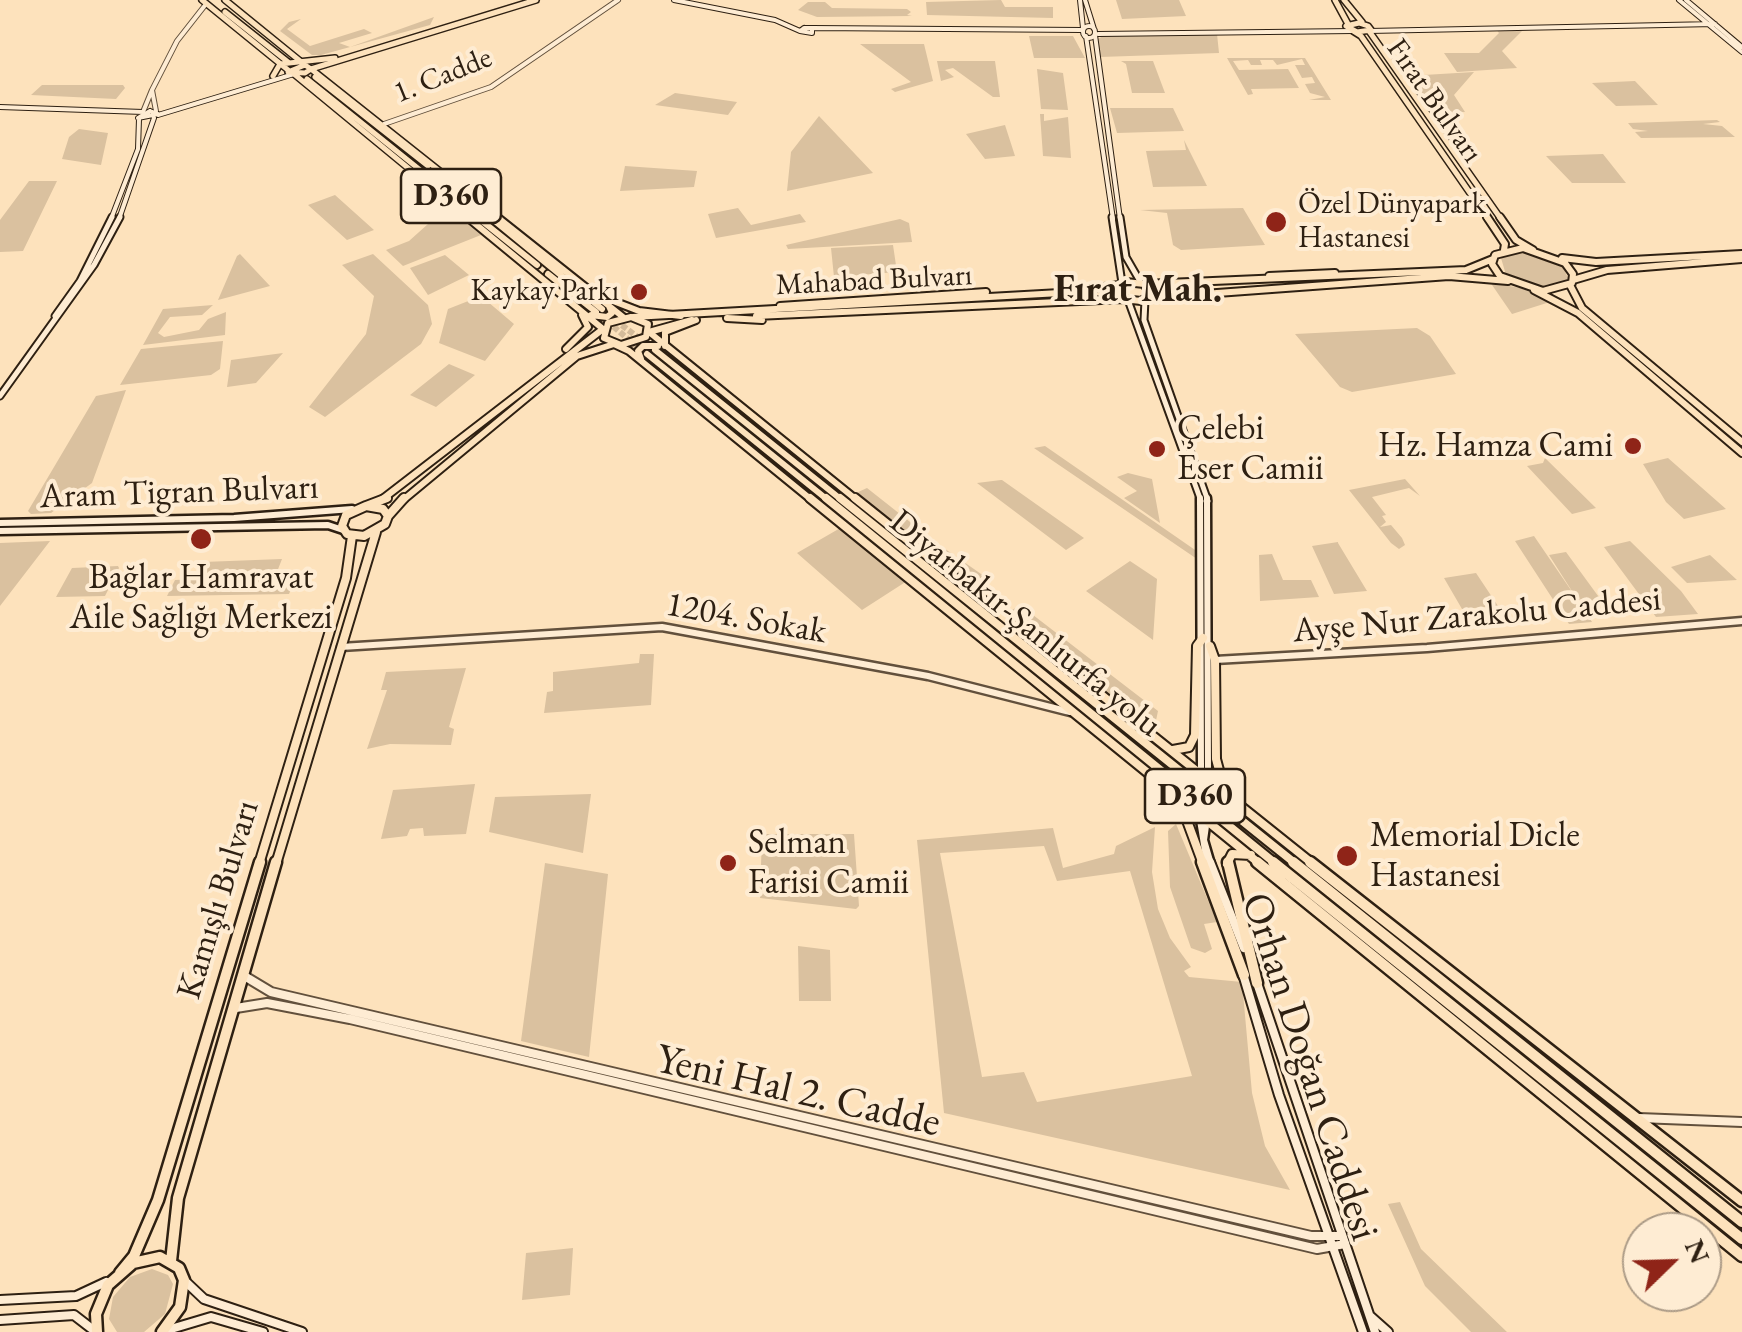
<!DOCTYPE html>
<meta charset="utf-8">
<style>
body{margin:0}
#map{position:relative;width:1742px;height:1332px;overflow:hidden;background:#fde2bc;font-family:"EB Garamond",serif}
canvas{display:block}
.north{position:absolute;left:1622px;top:1212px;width:100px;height:100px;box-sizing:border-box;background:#feecd3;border:2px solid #ab9a86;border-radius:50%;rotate:67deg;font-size:28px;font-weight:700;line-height:40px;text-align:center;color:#2e2012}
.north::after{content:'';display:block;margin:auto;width:35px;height:45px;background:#8f2418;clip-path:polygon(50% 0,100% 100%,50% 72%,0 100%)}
</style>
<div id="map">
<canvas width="1742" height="1332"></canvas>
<div class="north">N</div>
</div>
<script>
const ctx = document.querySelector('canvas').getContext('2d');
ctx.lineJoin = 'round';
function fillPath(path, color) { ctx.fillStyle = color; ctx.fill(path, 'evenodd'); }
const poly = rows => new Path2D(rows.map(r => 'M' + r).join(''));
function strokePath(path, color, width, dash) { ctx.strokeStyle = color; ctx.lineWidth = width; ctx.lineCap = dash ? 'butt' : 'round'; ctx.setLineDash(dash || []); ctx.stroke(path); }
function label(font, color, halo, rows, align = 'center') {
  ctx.font = font + ' "EB Garamond",serif'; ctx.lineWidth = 8; ctx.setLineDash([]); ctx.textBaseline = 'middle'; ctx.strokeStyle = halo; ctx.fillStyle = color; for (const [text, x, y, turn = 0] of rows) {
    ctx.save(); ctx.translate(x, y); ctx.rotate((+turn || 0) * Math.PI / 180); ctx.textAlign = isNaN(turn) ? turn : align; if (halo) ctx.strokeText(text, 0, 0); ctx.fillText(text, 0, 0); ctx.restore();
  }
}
fillPath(poly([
 [1001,0,1005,7,1053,7,1053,18,927,15,926,2],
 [1116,0,1179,0,1186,16,1122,19],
 [808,2,825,2,832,8,907,9,911,12,907,15,912,16,817,17,798,10],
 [434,17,430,25,321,55,312,55,280,31,289,22,301,19,287,29,310,46,364,29,372,33,339,43,350,47],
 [1495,28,1525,28,1502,51,1517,68,1457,72,1444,53,1479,53,1499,33],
 [1106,34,1217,34,1219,53,1100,57,1098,39],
 [1029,36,1073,36,1085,58,1034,58],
 [860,44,924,44,933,81,895,92,891,89,911,82],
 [1227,58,1305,58,1331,100,1309,100,1325,97,1310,93,1305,84,1315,83,1312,77,1302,78,1295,65,1305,65,1302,59,1277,65,1273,60,1260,60,1262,65,1251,65,1248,60,1233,61,1239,70,1288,69,1299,88,1251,89,1253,94,1248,95],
 [937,61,995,61,1000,97,993,97,953,68,945,70,954,77,941,81],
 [1121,61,1153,61,1165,93,1132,93,1126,64],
 [1037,69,1063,73,1068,110,1041,109],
 [1474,72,1454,95,1465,112,1433,113,1407,76],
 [1635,81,1658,105,1616,106,1592,83],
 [42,85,123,85,125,88,116,99,31,95],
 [675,93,737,102,728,115,655,105],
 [1110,108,1173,108,1184,131,1117,133],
 [1040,114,1044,114,1044,121,1068,117,1071,158,1043,156],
 [819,116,873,173,787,191,791,152],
 [1717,120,1720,122,1703,124,1722,126,1735,137,1641,138,1635,132,1648,131,1633,129,1628,123],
 [1005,125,1015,156,985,159,966,134],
 [79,129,108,133,101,165,62,159,69,137],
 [1184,140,1207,186,1153,187,1146,151,1186,150],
 [1603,154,1626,183,1572,183,1546,156],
 [625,166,697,171,694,187,620,191],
 [29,181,57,181,23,251,0,252,0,220],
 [335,195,374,230,347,240,308,205],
 [447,207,481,235,403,266,386,250,409,241],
 [738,208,751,225,800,214,806,222,716,238,708,214],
 [1243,208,1265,245,1181,250,1173,245,1167,213,1140,210],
 [900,219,909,223,912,242,788,249,786,245],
 [893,245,897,272,834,277,831,248],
 [1524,252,1562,265,1568,278,1565,283,1537,287,1506,275,1501,258],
 [240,254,270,286,218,300,237,256],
 [373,254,428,305,432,324,421,344,325,417,309,407,366,334,374,296,342,265],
 [445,255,469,275,428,295,410,268],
 [1490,282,1520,288,1553,301,1512,314],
 [481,296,514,324,485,361,439,343,448,309],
 [213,305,202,315,170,317,158,333,164,337,199,330,208,319,226,312,225,335,143,345,163,309],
 [1417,328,1430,336,1456,374,1352,392,1340,387,1295,334],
 [223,341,220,369,211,375,120,385,141,349],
 [283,353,256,383,227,387,231,360],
 [449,364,475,375,436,407,410,395],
 [126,390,92,483,51,513,31,514,28,511,96,396],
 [1045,446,1198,552,1197,559,1034,448],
 [1545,458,1596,508,1572,514,1527,466,1543,463],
 [1668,458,1726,509,1684,519,1666,502,1643,464],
 [1128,473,1152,479,1160,523,1124,498,1137,491,1117,477],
 [1405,479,1420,496,1409,488,1372,497,1386,515,1382,516,1386,522,1380,527,1391,525,1402,538,1405,545,1399,549,1391,543,1349,490],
 [1001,480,1002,480,1084,538,1066,550,977,483],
 [867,488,938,544,984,576,971,584,856,493],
 [842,527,907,581,862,610,797,553],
 [1534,536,1577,599,1549,555,1566,552,1601,600,1580,603,1592,622,1569,624,1515,541],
 [50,541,0,606,0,543],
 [1630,541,1681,591,1698,614,1656,617,1604,547],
 [1338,542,1338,543,1367,591,1334,594,1312,546],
 [1272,554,1283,580,1311,580,1319,597,1260,601,1259,555],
 [1710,555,1737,580,1687,583,1671,567],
 [282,559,275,577,296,577,289,594,167,596,175,580,196,579,203,562],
 [1130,561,1157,579,1153,640,1086,591],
 [72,568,118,566,119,568,105,596,56,597],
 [1476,573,1498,606,1462,609,1444,578],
 [1020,605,1158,711,1154,730,1009,612],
 [640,654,654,654,651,705,544,713,547,692,553,691,553,672,639,663],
 [466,668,449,727,454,729,451,745,390,744,367,749,387,690,381,690,386,672],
 [475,784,466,834,424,836,423,828,410,829,407,836,381,839,393,790],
 [591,794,583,853,489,832,495,797],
 [1176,824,1217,922,1204,924,1212,949,1205,953,1191,948,1170,887,1168,831],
 [1155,827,1152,872,1158,909,1170,938,1191,967,1184,971,1189,977,1242,982,1252,1093,1265,1146,1290,1190,944,1113,917,840,1053,828,1063,868,1114,854,1116,846],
 [1044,846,1057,881,1130,871,1192,1076,1037,1102,1024,1072,982,1077,940,853],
 [762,834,854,834,859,906,856,909,760,898],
 [545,863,608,874,589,1057,521,1041],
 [798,946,830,950,831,1001,799,1001],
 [1400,1202,1421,1249,1507,1332,1471,1332,1425,1286,1388,1204],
 [573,1248,570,1295,522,1300,526,1253],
 [152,1269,168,1275,173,1284,165,1314,144,1332,117,1332,109,1319,113,1297,130,1277]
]), '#dac19f');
strokePath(poly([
 [293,60,315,77]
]), '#d4bb9a', 5, [5, 2.5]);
strokePath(poly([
 [615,320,652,348],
 [607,321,642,351]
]), '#d4bb9a', 6, [6, 2.5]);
const tertiaryFar2 = poly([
 [152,90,177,41,206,4],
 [143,112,152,90,156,111],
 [384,124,491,87,618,0]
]);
const tertiaryFar1 = poly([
 [341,647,662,627,928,676,1070,712],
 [1215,660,1427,648,1742,621]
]);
const tertiary = poly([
 [246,977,271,992,1311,1236,1342,1236],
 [236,1008,267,1003,350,1019,1317,1249,1345,1244],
 [1639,1118,1742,1122]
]);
const secondaryFar3 = poly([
 [674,0,775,20,800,31],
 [1080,0,1083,28],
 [1085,0,1094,29],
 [1679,0,1742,52],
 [1686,0,1742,47],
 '1083 32a6 6 0 1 1 12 0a6 6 0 1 1-12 0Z',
 [804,28,812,28,812,33,800,31,804,28],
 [812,28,1082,30],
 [1369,31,1715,24],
 [1098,34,1353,31],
 [1095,35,1120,219],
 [1086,36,1113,219],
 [0,107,143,112],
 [150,111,158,114,138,118,150,111],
 [158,115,294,74],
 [111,219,138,149,139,119],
 [119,219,154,118]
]);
const secondaryFar2 = poly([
 [1112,217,1122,283],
 [1120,217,1126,257,1141,283],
 [1128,300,1201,501],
 [1145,300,1144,320,1208,501],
 [55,316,80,281,112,217],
 [0,396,94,265,120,217]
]);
const secondaryFar1 = poly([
 [1200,498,1201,769],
 [1207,498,1208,774],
 [0,523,234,518,352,509],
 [0,531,328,525,343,530],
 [1200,820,1207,863],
 [1206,826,1204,840,1211,864]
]);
const secondary = poly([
 [1210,862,1244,948],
 [1243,974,1279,1095,1363,1332],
 [1257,983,1375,1332],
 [186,1282,204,1299,302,1332],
 [0,1300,76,1296,106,1282],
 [1370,1316,1388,1332],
 [0,1320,74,1315,96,1332],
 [164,1331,211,1317,263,1332]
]);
const primaryFar1 = poly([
 [1335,0,1348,24],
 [1344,0,1362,22],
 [1359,23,1368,26,1371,30,1357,32,1346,26,1359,23],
 [1353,31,1361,36,1488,219],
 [1369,31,1501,219],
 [311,69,536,0]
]);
const primary = poly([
 [1487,217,1505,244,1504,250],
 [1500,217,1516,240,1533,250],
 [1523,248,1565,263,1573,274,1572,283,1543,291,1500,276,1492,264,1495,255,1523,248],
 [1562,258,1596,262,1742,254],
 [1269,276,1335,273],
 [1573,280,1607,270,1742,259],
 [1126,282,1144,284,1151,295,1141,301,1123,299,1117,287,1126,282],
 [1144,284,1466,270,1493,259],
 [1570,285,1582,308,1742,442],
 [1534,290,1578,313,1742,453],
 [1149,298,1449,276,1508,281],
 [780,306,986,292],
 [756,316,1123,299],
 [633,317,1060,293,1119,285],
 [727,318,762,320],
 [649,332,692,320]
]);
const trunkFar3 = poly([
 [202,0,288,70],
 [225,0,305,65],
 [225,12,288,62],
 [305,65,311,69,305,73,288,72,305,65],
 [311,69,500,219],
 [294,74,470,219],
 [273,76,280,64,335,58],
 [315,77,428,166],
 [307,79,481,219],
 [439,175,493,219]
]);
const trunkFar2 = poly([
 [477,217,537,265],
 [490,217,602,309],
 [497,217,623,317],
 [548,274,596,312],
 [608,299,639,311,681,316],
 [591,315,607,317,612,313,609,306],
 [631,317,648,324,646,337,621,345,604,338,608,323,631,317],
 [649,332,858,501],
 [665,346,665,332,696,320],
 [566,349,588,327,582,315],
 [655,350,843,501],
 [647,354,829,501],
 [641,359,638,351,643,346,658,346],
 [380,501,603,329,467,217],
 [402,501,577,356,614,344,629,351,813,501]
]);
const trunkFar1 = poly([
 [810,498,1260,864],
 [826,498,1276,864],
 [840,498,1296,864],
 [855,498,1313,864],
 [366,506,387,498],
 [366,506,383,509,388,516,385,524,364,536,347,534,342,526,346,515,366,506],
 [388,516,404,498],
 [1210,646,1215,660,1216,759,1223,785,1232,797],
 [1173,750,1189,747,1195,735,1197,646,1203,638],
 [1179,799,1203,864],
 [259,864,346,578,352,536],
 [276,864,376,532],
 [1227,864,1232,854,1251,855]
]);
const trunk = poly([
 [1202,862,1244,975],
 [1228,862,1257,983],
 [1257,862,1742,1256],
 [1273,862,1742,1239],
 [1293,862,1742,1222],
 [1310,862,1742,1201],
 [171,1261,178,1198,276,862],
 [120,1273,134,1256,158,1200,260,862],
 [97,1332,96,1314,108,1285,133,1263,160,1257,179,1268,184,1280,180,1307,162,1332]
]);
strokePath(tertiaryFar2, '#62503c', 6);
strokePath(tertiaryFar1, '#62503c', 11);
strokePath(tertiary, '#62503c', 12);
strokePath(secondaryFar3, '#2e2012', 6);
strokePath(secondaryFar2, '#2e2012', 9);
strokePath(secondaryFar1, '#2e2012', 11);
strokePath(secondary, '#2e2012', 12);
strokePath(primaryFar1, '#2e2012', 8);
strokePath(primary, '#2e2012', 10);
strokePath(trunkFar3, '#2e2012', 8);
strokePath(trunkFar2, '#2e2012', 10);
strokePath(trunkFar1, '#2e2012', 12);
strokePath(trunk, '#2e2012', 15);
strokePath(tertiaryFar2, '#feecd3', 4);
strokePath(tertiaryFar1, '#feecd3', 6);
strokePath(tertiary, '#feecd3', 8);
strokePath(secondaryFar3, '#feecd3', 4);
strokePath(secondaryFar2, '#feecd3', 5);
strokePath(secondaryFar1, '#feecd3', 6);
strokePath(secondary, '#feecd3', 8);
strokePath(primaryFar1, '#fde2bc', 5);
strokePath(primary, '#fde2bc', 6);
strokePath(trunkFar3, '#fde2bc', 5);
strokePath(trunkFar2, '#fde2bc', 6);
strokePath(trunkFar1, '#fde2bc', 8);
strokePath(trunk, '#fde2bc', 10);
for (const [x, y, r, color] of [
 [1276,222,12,"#8f2418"],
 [639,292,10,"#8f2418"],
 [1633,446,10,"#8f2418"],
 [1157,449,10,"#8f2418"],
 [201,539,12,"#8f2418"],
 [1347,856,12,"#8f2418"],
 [728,863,10,"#8f2418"]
]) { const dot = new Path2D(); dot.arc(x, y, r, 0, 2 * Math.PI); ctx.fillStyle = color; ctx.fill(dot); strokePath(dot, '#feecd3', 4); }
label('30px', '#2e2012', '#feecd3', [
 ["1. Cadde",443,76,-22],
 ["Fırat Bulvarı",1434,101,55],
 ["Mahabad Bulvarı",874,281,-3]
]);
label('30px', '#2e2012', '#feecd3', [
 ["Özel Dünyapark",1298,205],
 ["Hastanesi",1298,239],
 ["Kaykay Parkı",619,292,"right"]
], 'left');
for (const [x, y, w] of [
 [451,196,100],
 [1195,796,100]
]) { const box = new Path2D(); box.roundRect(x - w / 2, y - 27, w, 54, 8); ctx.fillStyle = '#feecd3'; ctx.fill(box); strokePath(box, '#2e2012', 2.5); }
label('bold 32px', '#2e2012', null, [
 ["D360",451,196],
 ["D360",1195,796]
]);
label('35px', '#2e2012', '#feecd3', [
 ["Çelebi",1177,429],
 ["Eser Camii",1177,469],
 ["Hz. Hamza Cami",1613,446,"right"],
 ["Bağlar Hamravat",201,578,"center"],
 ["Aile Sağlığı Merkezi",201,618,"center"],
 ["Memorial Dicle",1370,836],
 ["Hastanesi",1370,876],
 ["Selman",748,843],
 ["Farisi Camii",748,883]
], 'left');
label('35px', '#2e2012', '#feecd3', [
 ["Aram Tigran Bulvarı",179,493,-2],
 ["Ayşe Nur Zarakolu Caddesi",1477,616,-5],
 ["1204. Sokak",746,619,10],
 ["Diyarbakır-Şanlıurfa yolu",1025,624,39],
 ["Kamışlı Bulvarı",219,900,-73]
]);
label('bold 38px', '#2e2012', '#feecd3', [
 ["Fırat Mah.",1138,291]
]);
label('42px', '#2e2012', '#feecd3', [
 ["Orhan Doğan Caddesi",1309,1067,72],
 ["Yeni Hal 2. Cadde",798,1092,13]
]);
</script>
